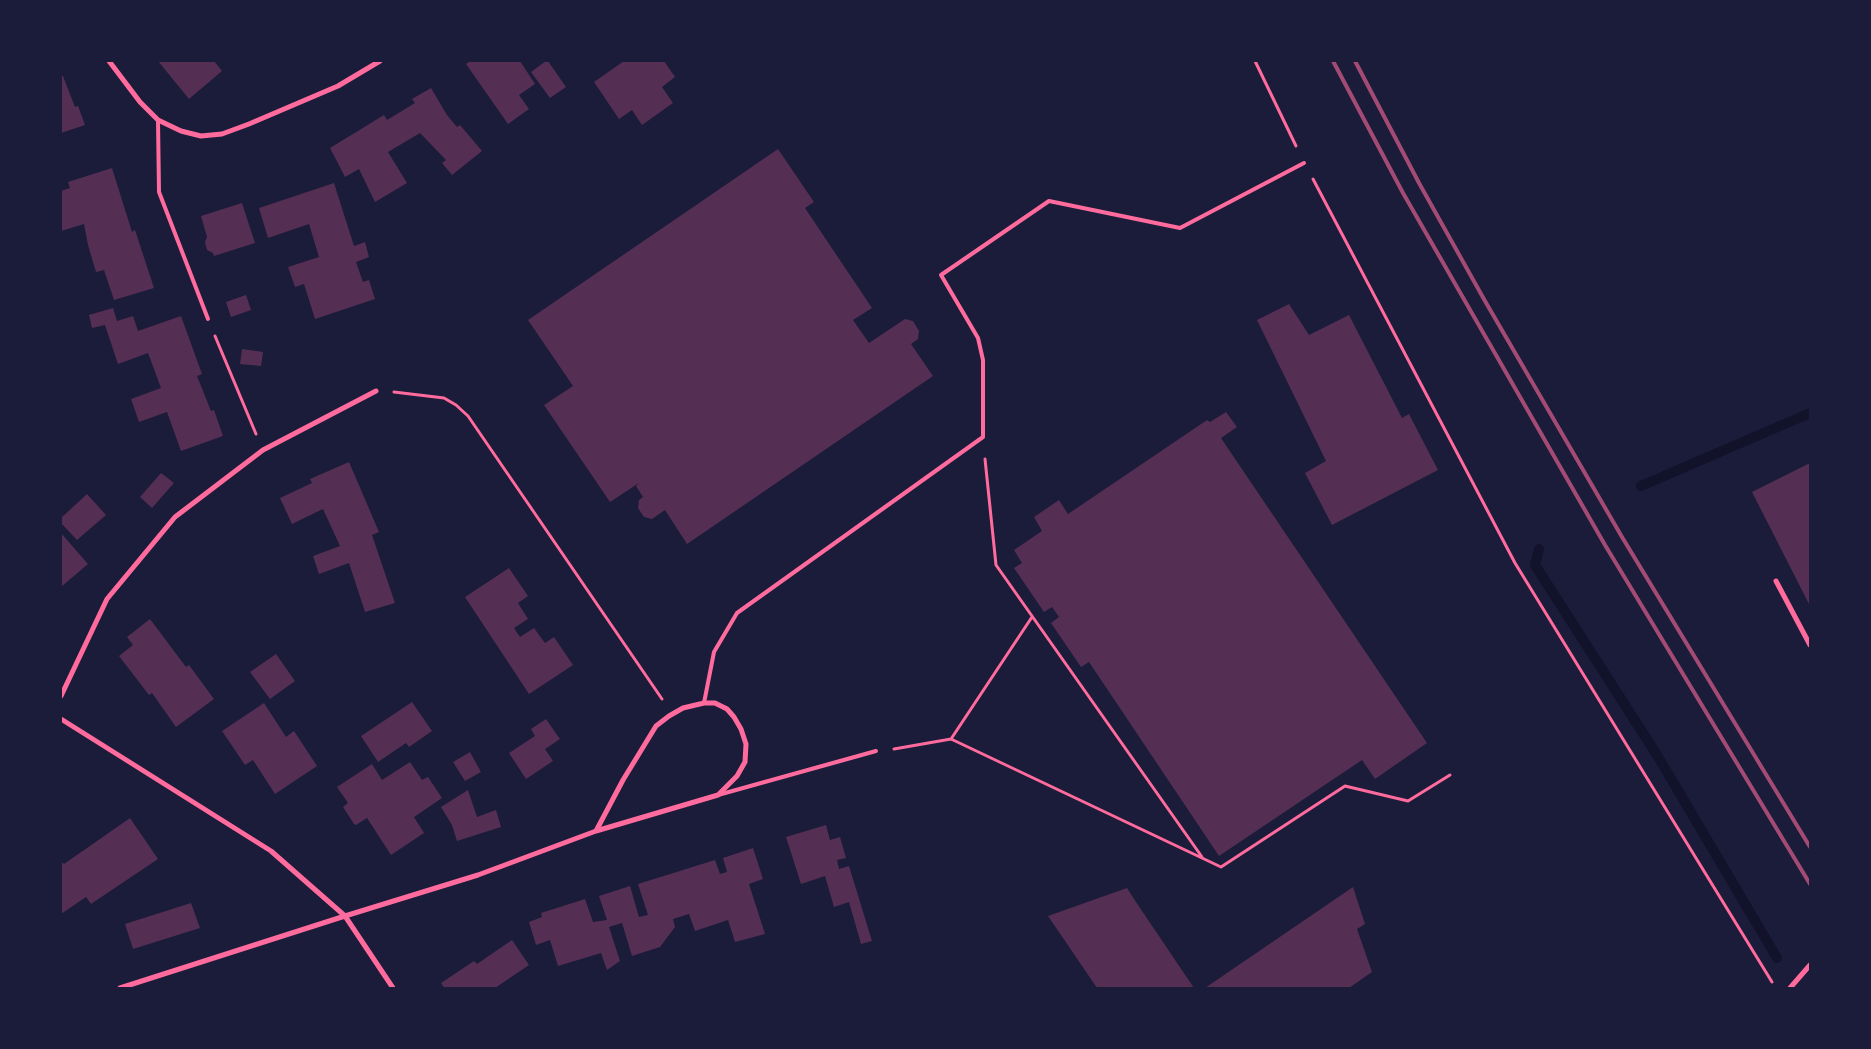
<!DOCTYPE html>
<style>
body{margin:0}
#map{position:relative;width:1871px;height:1049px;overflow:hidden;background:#1b1b3a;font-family:"Crimson Pro",serif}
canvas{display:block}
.frame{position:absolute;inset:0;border:62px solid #1b1b3a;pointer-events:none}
</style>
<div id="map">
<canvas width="1871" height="1049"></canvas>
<div class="frame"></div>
</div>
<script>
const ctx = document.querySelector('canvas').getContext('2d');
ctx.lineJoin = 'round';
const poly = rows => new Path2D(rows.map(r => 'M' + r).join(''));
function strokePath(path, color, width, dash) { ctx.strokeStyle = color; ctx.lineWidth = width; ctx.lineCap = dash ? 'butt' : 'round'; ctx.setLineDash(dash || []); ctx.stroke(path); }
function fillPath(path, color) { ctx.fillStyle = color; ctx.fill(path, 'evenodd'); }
strokePath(poly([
 [1641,486,1810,413],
 [1539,549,1535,565,1657,755,1777,958]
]), '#12122b', 10);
fillPath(poly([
 [158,61,214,61,222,71,189,99],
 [470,61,520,61,535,84,519,95,529,109,508,124,466,64],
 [546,61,548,61,566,87,550,98,531,72],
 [624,61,664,61,675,77,662,87,673,103,642,125,632,110,619,119,594,82],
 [61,76,63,76,75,107,78,106,85,125,61,133],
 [431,88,447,115,457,127,460,125,482,151,452,175,442,163,446,160,420,133,388,152,407,183,375,202,359,169,345,177,330,148,384,115,387,120,415,103,412,99],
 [778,149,814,202,805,208,872,308,853,320,869,343,905,319,913,321,919,331,918,339,911,344,933,376,687,544,665,510,652,519,644,517,638,508,639,500,643,497,636,486,639,483,610,502,544,405,573,386,528,320],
 [112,168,132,232,135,230,154,288,114,300,104,270,96,272,88,245,84,224,61,231,61,191,70,188,68,182],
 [334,183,354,246,365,242,369,257,356,262,363,282,369,280,375,299,315,319,304,284,295,287,288,267,319,257,309,224,268,238,259,208],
 [242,203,255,243,214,256,213,253,207,250,205,242,207,237,201,216],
 [246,295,251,310,231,317,226,302],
 [1289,304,1309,335,1349,315,1402,418,1409,414,1438,470,1332,525,1305,473,1326,461,1257,320],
 [113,308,117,321,133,316,138,331,181,316,202,374,197,376,211,411,214,410,223,436,181,451,167,412,139,422,131,399,161,388,148,353,118,364,105,325,92,328,89,315],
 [242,349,263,352,261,366,240,364],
 [1226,412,1237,427,1221,438,1427,743,1375,779,1362,760,1219,856,1089,662,1081,667,1051,623,1059,617,1052,607,1044,612,1014,568,1022,563,1014,550,1042,531,1034,517,1059,500,1068,514,1207,420,1210,422],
 [349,462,379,532,372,535,395,603,365,612,349,563,319,574,313,556,340,546,323,509,292,524,280,498,312,483,310,479],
 [1810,463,1810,606,1752,492],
 [161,473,174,483,152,508,140,497],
 [87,494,106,515,77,540,61,523,61,518],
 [61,533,88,564,61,587],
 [509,568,528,596,518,603,528,619,514,628,520,637,534,628,545,643,554,637,573,665,529,694,465,597],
 [150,619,186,667,189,665,214,699,176,727,152,693,149,695,119,656,133,645,127,637],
 [276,654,295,681,270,699,250,672],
 [412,702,432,731,409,747,406,743,378,762,361,736],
 [264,703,286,737,294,731,317,766,275,794,253,760,245,765,222,731],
 [546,719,560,739,545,749,553,761,526,779,509,753,535,736,531,729],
 [470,752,481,772,465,781,453,762],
 [410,762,422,780,428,777,442,798,414,817,424,833,391,855,367,818,356,825,354,824,343,807,348,803,337,787,372,764,382,780],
 [468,790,477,817,496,810,501,827,457,841,452,825,441,807],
 [130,818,158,859,91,904,86,897,61,914,61,861,64,864],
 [826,825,830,840,840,837,846,858,837,860,839,869,849,866,872,941,861,944,849,902,834,907,825,876,801,884,786,837],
 [753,848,763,879,749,884,765,934,735,942,728,920,695,931,689,914,673,919,675,927,660,947,632,956,622,923,609,927,620,961,607,970,601,953,558,966,550,940,536,945,529,922,542,917,541,913,585,899,593,922,607,920,599,896,630,886,639,917,648,915,638,884,715,860,720,874,727,872,723,858],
 [1353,887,1365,924,1357,929,1372,972,1349,988,1205,988],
 [1127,888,1136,902,1194,988,1097,988,1048,916],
 [191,903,200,928,133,949,125,924],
 [512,940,529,965,495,988,444,988,441,983,474,961,477,964]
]), '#542f53');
strokePath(poly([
 [1255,61,1296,146],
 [1313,179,1515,563,1772,982],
 [215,336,256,434],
 [394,392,444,398,456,405,468,416,662,699],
 [985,459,996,565,1202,857],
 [951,739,1032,617],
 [894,749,951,739,1221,867,1345,786,1408,801,1450,775]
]), '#ff6b9d', 3);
strokePath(poly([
 [158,120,159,192,208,319],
 [704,703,714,652,737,613,983,437,983,360,978,338,941,275,1049,201,1180,228,1304,163],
 [718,795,876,751]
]), '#ff6b9d', 4);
strokePath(poly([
 [109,61,140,102,158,120,181,131,201,136,222,134,249,124,338,86,380,61],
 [1776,581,1810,645],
 [61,696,107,599,175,517,263,450,376,391],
 [61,719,271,851,345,916,393,988],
 [120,988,345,916,478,875,596,831,718,795,737,776,745,762,746,744,741,729,734,717,727,709,715,703,704,703,683,708,669,716,656,726,623,780,596,831],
 [1790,988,1810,965]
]), '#ff6b9d', 5);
strokePath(poly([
 [1333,61,1403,193,1605,545,1810,884],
 [1355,61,1419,183,1485,301,1622,537,1810,847]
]), '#a44b75', 4);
</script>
